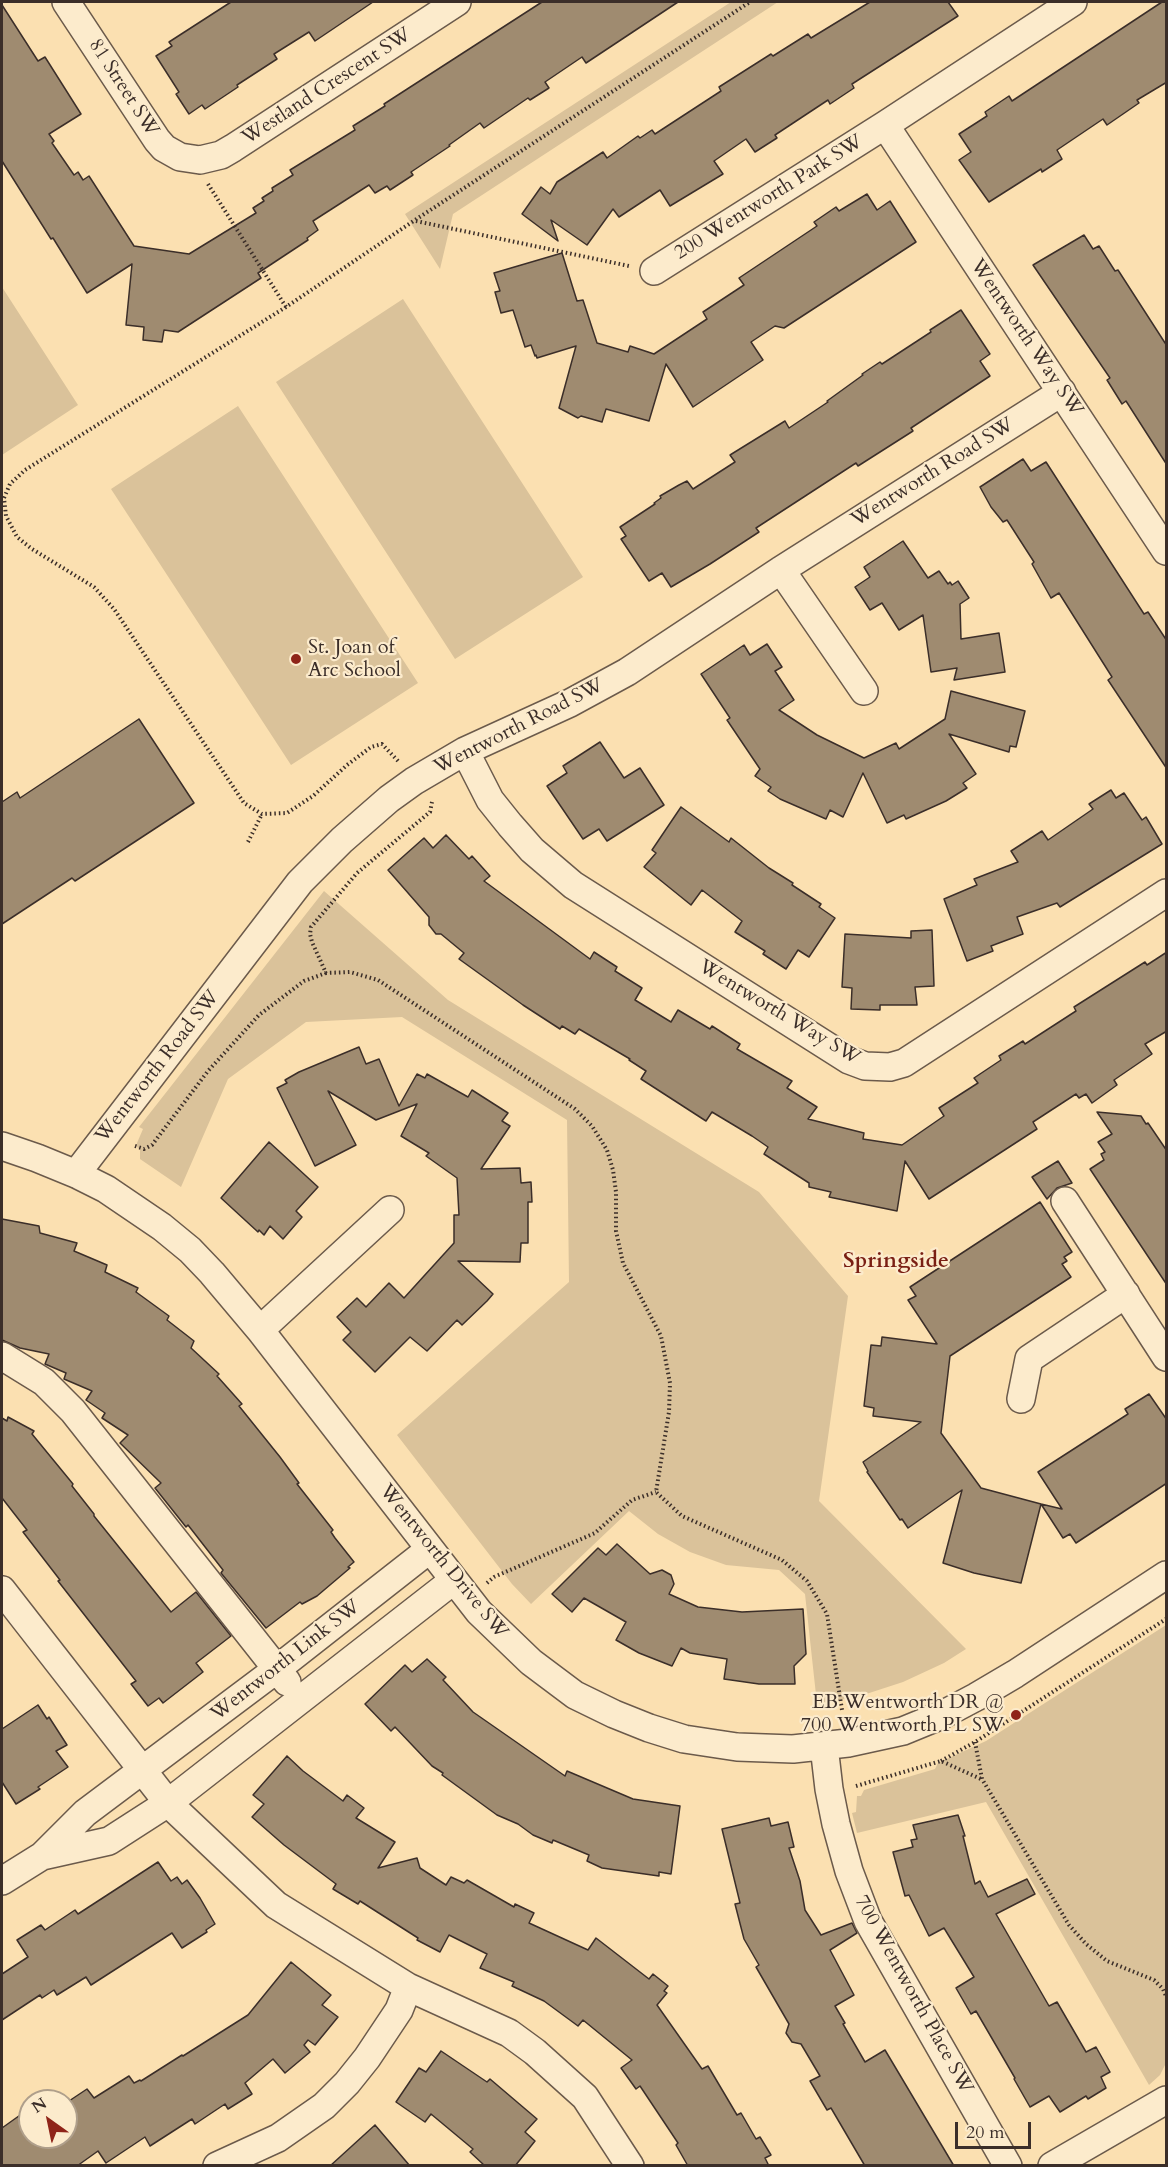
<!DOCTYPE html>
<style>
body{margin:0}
#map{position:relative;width:1168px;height:2167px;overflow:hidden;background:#fbe0b1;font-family:Cardo,serif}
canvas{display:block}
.frame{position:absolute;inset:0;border:3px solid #3b2e29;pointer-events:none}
.north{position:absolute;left:18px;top:2089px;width:60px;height:60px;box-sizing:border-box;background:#fcebcc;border:2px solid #af9f8b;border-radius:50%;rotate:327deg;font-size:16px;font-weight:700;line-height:24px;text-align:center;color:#3b2e29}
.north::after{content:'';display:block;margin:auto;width:21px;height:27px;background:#8f2418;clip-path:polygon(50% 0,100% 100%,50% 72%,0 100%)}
.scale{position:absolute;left:955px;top:2122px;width:76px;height:27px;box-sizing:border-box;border:3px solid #3b2e29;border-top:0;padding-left:8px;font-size:18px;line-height:21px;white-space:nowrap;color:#3b2e29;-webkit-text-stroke:4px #fcebcc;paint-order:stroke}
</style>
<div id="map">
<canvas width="1168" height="2167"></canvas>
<div class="frame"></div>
<div class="north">N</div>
<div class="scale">20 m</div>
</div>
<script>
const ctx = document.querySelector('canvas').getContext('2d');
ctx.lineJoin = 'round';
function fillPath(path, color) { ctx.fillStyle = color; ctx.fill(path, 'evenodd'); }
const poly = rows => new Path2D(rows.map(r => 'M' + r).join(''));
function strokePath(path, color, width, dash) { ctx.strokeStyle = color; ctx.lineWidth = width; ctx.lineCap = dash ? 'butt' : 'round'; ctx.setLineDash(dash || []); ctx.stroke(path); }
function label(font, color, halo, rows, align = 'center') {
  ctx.font = font + ' Cardo,serif'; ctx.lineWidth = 4.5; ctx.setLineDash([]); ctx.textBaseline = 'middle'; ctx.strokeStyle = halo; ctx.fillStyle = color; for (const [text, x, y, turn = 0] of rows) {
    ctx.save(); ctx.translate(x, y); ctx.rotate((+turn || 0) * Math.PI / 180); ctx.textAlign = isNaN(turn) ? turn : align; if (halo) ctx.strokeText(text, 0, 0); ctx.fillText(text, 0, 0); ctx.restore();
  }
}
fillPath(poly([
 [731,2,778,2,453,214,440,269,405,214],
 [2,287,78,405,2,455],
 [403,299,583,577,455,659,276,382],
 [238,406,418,683,291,765,111,489],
 [324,891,448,1000,759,1192,848,1296,819,1501,966,1649,944,1663,903,1682,860,1696,817,1704,805,1594,779,1570,726,1565,690,1552,658,1534,629,1511,531,1604,512,1584,397,1435,569,1282,567,1120,402,1017,306,1022,228,1079,181,1187,140,1159,140,1149,137,1147,137,1143,143,1129,139,1127],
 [1166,1625,1166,2063,1160,2075,1149,2085,986,1802,857,1833,852,1813,856,1812,857,1796,861,1796,864,1790,935,1769,938,1763,986,1741]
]), '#dac29a');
const building = poly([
 [231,2,373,2,315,41,309,32,274,54,277,59,237,85,238,87,205,109,202,105,189,114,176,94,179,92,156,56,172,46,169,42,231,2],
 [542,2,678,2,586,63,582,57,545,82,549,88,530,100,528,98,484,128,480,123,449,145,450,146,411,172,413,175,390,190,387,186,375,193,369,185,313,221,318,230,307,238,308,240,258,273,261,278,178,332,164,330,162,342,143,340,144,327,126,325,132,264,87,293,53,238,51,239,2,161,2,5,38,61,45,57,81,114,49,134,54,141,52,143,74,175,78,172,83,180,89,176,134,246,189,254,256,213,253,208,264,201,262,198,273,191,272,188,293,175,290,170,355,130,353,126,385,106,384,104,542,2],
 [870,2,948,2,958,16,852,84,854,88,830,104,828,100,775,135,777,138,755,152,746,139,714,161,723,174,670,206,660,190,619,217,613,209,587,245,551,220,558,241,522,214,541,187,550,194,557,182,603,152,607,158,638,136,640,138,652,130,655,134,721,91,719,87,771,54,773,56,808,34,811,38,870,2],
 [1162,2,1167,2,1167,82,1137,100,1139,103,1107,125,1103,119,1057,150,1062,159,1042,172,1041,169,989,202,959,160,971,152,959,134,987,116,985,112,1009,96,1012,101,1162,2],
 [867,194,877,210,890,201,916,242,784,328,775,326,751,342,763,360,693,407,666,364,649,421,606,409,602,422,581,416,578,418,559,408,576,346,537,358,536,355,535,356,531,345,525,347,513,310,501,313,495,292,500,291,494,273,562,253,577,301,583,300,597,343,628,352,630,346,654,354,707,319,703,312,744,285,739,278,817,226,814,222,836,207,839,211,867,194],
 [1084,235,1093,249,1099,246,1115,271,1118,270,1167,346,1167,465,1126,401,1122,404,1107,380,1110,378,1033,265,1084,235],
 [961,310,990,354,980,361,990,376,911,428,913,431,858,466,856,463,756,528,759,532,710,564,671,587,662,573,649,581,621,539,626,536,620,527,655,504,654,503,661,498,660,496,679,485,687,481,693,489,735,462,730,455,785,421,789,428,828,402,827,401,863,375,862,374,880,362,882,364,931,332,930,330,961,310],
 [1023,459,1031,471,1046,462,1144,614,1148,612,1167,641,1167,769,1108,680,1112,677,1059,593,1051,598,1032,564,1034,562,1007,520,1003,522,991,507,980,487,1023,459],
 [903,541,928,578,939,571,948,584,950,582,952,585,958,581,969,598,960,604,961,639,999,633,1005,672,954,680,957,668,931,672,923,615,899,630,882,603,870,610,855,587,870,577,864,567,903,541],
 [767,644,782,667,775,671,794,700,779,710,817,735,864,758,896,743,899,749,945,719,951,691,1025,711,1016,747,1010,746,1009,752,949,734,976,774,963,783,967,788,946,801,906,819,904,815,887,823,863,773,843,817,830,810,826,819,780,799,768,791,771,787,755,776,760,769,727,720,730,718,701,674,744,645,750,655,767,644],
 [139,719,194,803,75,881,72,878,2,924,2,802,17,792,20,798,139,719],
 [600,742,624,778,640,768,664,805,607,841,599,829,583,839,547,786,567,773,563,766,600,742],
 [1111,790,1116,798,1124,793,1142,820,1146,817,1162,844,1060,907,1057,903,1017,917,1023,934,991,946,993,951,967,961,944,899,977,885,974,879,1018,862,1011,851,1042,831,1048,840,1093,809,1089,804,1111,790],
 [681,807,729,842,731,838,769,868,793,883,792,885,821,904,819,907,835,918,809,957,798,950,786,969,763,954,765,951,735,932,742,921,702,890,691,905,644,867,656,853,652,850,681,807],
 [446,835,469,859,472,856,490,876,484,881,590,959,594,952,617,967,615,971,642,988,635,1000,671,1022,678,1010,710,1029,712,1026,740,1044,737,1049,792,1081,787,1088,817,1107,808,1119,864,1133,863,1139,902,1145,944,1116,939,1108,978,1083,974,1078,1001,1060,999,1056,1023,1041,1025,1044,1076,1011,1074,1007,1145,962,1147,965,1167,952,1167,1031,1145,1044,1152,1054,1114,1080,1117,1085,1092,1103,1086,1094,1079,1098,1076,1094,1033,1122,1037,1129,929,1199,905,1161,897,1211,829,1197,831,1192,809,1187,809,1183,764,1154,768,1147,752,1136,712,1112,706,1121,641,1079,646,1071,629,1060,630,1059,579,1029,575,1034,562,1026,560,1029,523,1005,459,959,464,953,441,934,436,934,429,925,429,917,388,870,424,838,433,848,446,835],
 [932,930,934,986,915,987,917,1005,880,1005,880,1010,851,1009,852,988,842,987,845,934,911,938,911,931,932,930],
 [359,1047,366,1064,379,1059,399,1106,417,1074,425,1078,427,1074,468,1097,472,1090,508,1113,502,1121,510,1126,481,1169,520,1168,521,1183,531,1182,532,1202,528,1202,528,1243,521,1243,520,1262,458,1261,493,1294,487,1301,462,1325,457,1320,427,1351,410,1337,375,1372,343,1340,351,1332,337,1317,357,1298,366,1307,389,1283,404,1298,454,1243,454,1215,459,1215,457,1178,426,1156,429,1153,401,1136,417,1104,376,1120,328,1091,356,1145,315,1166,277,1088,287,1083,285,1080,299,1072,359,1047],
 [1097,1112,1141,1116,1146,1124,1148,1123,1167,1151,1167,1285,1090,1169,1104,1160,1101,1154,1105,1152,1098,1142,1112,1134,1097,1112],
 [269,1142,318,1187,296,1211,302,1217,283,1239,270,1226,264,1235,259,1230,258,1232,221,1198,269,1142],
 [1058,1161,1072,1183,1057,1188,1047,1199,1032,1177,1058,1161],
 [1040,1202,1072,1252,1064,1257,1067,1261,1062,1264,1071,1277,950,1356,941,1433,981,1488,1041,1504,1021,1583,974,1573,943,1563,962,1490,908,1528,902,1519,900,1520,867,1472,868,1471,863,1462,921,1422,873,1416,874,1408,864,1406,871,1345,881,1346,882,1337,937,1344,908,1300,916,1296,910,1287,1040,1202],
 [2,1219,39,1226,40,1233,77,1243,74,1251,107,1265,105,1272,138,1288,136,1292,169,1316,167,1320,194,1341,191,1348,219,1374,217,1376,242,1404,239,1406,280,1457,299,1483,297,1484,333,1530,331,1532,335,1538,354,1562,348,1567,350,1568,317,1596,302,1604,300,1602,266,1628,221,1573,223,1570,188,1525,186,1527,155,1488,161,1483,120,1443,128,1435,102,1418,105,1413,86,1400,92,1391,64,1379,66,1373,45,1364,49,1354,20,1348,2,1340,2,1219],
 [1149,1394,1167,1420,1167,1483,1076,1543,1070,1534,1063,1538,1041,1504,1062,1509,1038,1472,1128,1414,1125,1409,1149,1394],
 [8,1417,34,1431,32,1434,73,1484,72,1486,94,1514,94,1516,171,1612,196,1592,231,1636,196,1663,203,1672,163,1703,159,1698,148,1706,131,1684,136,1681,58,1581,60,1580,23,1532,27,1530,2,1498,2,1418,7,1421,8,1417],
 [617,1544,650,1574,662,1570,671,1575,674,1584,669,1594,698,1607,742,1612,803,1609,806,1654,794,1666,795,1684,759,1684,724,1679,727,1659,690,1653,681,1648,672,1666,639,1653,616,1640,626,1622,584,1598,572,1612,552,1594,598,1548,606,1555,617,1544],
 [427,1659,446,1677,443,1680,473,1712,565,1776,567,1771,633,1799,680,1806,671,1874,659,1872,659,1876,602,1868,587,1861,589,1855,553,1840,552,1843,533,1835,518,1824,497,1815,442,1775,443,1773,432,1766,395,1727,391,1731,365,1704,402,1668,405,1665,412,1672,427,1659],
 [38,1705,47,1719,49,1717,67,1745,56,1751,68,1767,38,1787,40,1789,16,1804,2,1782,2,1729,38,1705],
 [287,1756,303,1771,343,1801,347,1795,364,1808,356,1818,395,1842,378,1868,417,1858,420,1868,446,1885,451,1877,464,1883,467,1880,514,1907,515,1904,534,1913,529,1923,588,1950,596,1938,649,1979,653,1974,668,1986,664,1991,667,1993,657,2005,702,2069,708,2066,737,2115,741,2113,756,2139,760,2137,771,2155,765,2158,769,2166,688,2166,676,2145,678,2143,640,2086,636,2089,621,2068,632,2060,583,2020,578,2026,544,2001,512,1986,514,1982,480,1968,487,1954,449,1935,440,1952,417,1940,418,1938,360,1901,358,1904,333,1889,336,1884,284,1845,252,1817,264,1804,253,1795,287,1756],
 [958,1815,965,1836,963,1836,975,1884,980,1881,988,1897,1027,1879,1035,1894,996,1914,1049,2006,1057,2002,1086,2052,1096,2047,1110,2072,1101,2077,1106,2088,1088,2099,1086,2096,1060,2112,1049,2096,1030,2107,1014,2079,1015,2078,976,2011,971,2014,956,1988,974,1977,944,1928,929,1936,909,1895,905,1896,893,1852,913,1847,911,1840,917,1839,913,1825,958,1815],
 [769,1818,771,1826,788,1822,794,1847,789,1848,800,1881,805,1910,821,1935,852,1923,857,1933,830,1950,854,1995,835,2006,845,2023,843,2024,865,2062,885,2050,954,2166,865,2166,831,2108,827,2110,810,2081,820,2076,801,2044,792,2042,786,2033,789,2024,756,1967,759,1965,744,1939,735,1904,740,1903,722,1829,769,1818],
 [158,1862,171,1881,177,1877,182,1884,187,1880,200,1898,215,1924,206,1930,207,1932,182,1948,172,1933,91,1985,86,1977,57,1995,54,1990,42,1998,40,1995,2,2020,2,1974,28,1957,17,1940,41,1925,45,1930,75,1910,78,1914,158,1862],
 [291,1962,331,1995,322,2005,338,2017,315,2045,308,2040,304,2045,310,2052,285,2073,273,2059,245,2083,252,2094,228,2109,225,2104,195,2124,192,2119,150,2146,145,2137,106,2163,98,2151,77,2166,2,2166,2,2128,30,2108,30,2137,66,2137,66,2103,87,2089,94,2098,129,2076,134,2083,140,2080,141,2081,182,2055,183,2056,248,2015,291,1962],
 [441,2051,487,2082,490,2079,537,2119,525,2132,535,2141,515,2166,485,2166,470,2152,473,2149,431,2114,425,2122,396,2102,419,2068,426,2072,441,2051],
 [375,2125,410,2166,330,2166,375,2125]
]);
fillPath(building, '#9f8b70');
strokePath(building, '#3b2e29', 1.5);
const minor = poly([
 [66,2,157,140,164,148,180,157,200,160,221,155,233,148,457,2],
 [885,125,1166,551],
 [654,271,885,125,1073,2],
 [781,570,864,691],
 [465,751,490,800,510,825,532,850,573,885,849,1060,865,1066,890,1067,904,1063,1166,893],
 [2,1146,37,1158,76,1174,106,1189,162,1227,190,1250,212,1273,260,1330,479,1612,531,1662,575,1695,614,1714,649,1728,684,1739,737,1747,793,1749,848,1743,903,1731,942,1715,976,1697,1015,1674,1166,1575],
 [76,1174,300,882,342,840,389,799,414,781,465,751,570,703,627,672,781,570,1062,392],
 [1065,1201,1166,1357],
 [260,1330,390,1210],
 [2,1356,44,1382,73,1411,287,1682],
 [1021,1399,1029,1359,1126,1294],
 [2,1590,168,1803,276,1905,408,1987,509,2033,535,2052,585,2097,630,2166],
 [824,1746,829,1789,836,1824,849,1871,868,1921,1008,2166],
 [42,1856,109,1841,168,1803,454,1580],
 [2,1881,42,1856,85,1813,277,1669,430,1549],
 [217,2166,278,2138,324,2106,347,2083,367,2058,399,2010,408,1987],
 [1052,2166,1166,2100]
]);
strokePath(minor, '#6b5a4b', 30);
strokePath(poly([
 [208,184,286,307],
 [416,221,629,266],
 [398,761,382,744,371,747,347,765,313,796,287,813,262,814,244,803,114,609,94,587,32,549,17,537,6,516,4,498,10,484,25,470,286,307,415,220,750,2],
 [432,802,430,812,357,873,311,927,310,934,312,942,326,973,350,972,378,980,575,1109,592,1126,607,1150,613,1170,616,1192,616,1231,623,1263,661,1336,670,1383,669,1412,656,1492,682,1516,782,1560,807,1581,827,1614,842,1710],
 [248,842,262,814],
 [135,1146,144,1149,152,1145,208,1071,259,1015,304,981,326,973],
 [487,1583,494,1577,595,1533,632,1500,656,1492],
 [975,1742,982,1779,1069,1925,1086,1944,1107,1961,1154,1980,1163,1989,1166,1996],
 [941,1761,975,1742,1166,1619],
 [856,1786,941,1761,981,1779]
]), '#3b2e29', 4, [1.5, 3]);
strokePath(minor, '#fcebcc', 27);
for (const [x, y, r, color] of [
 [296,659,6,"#8f2418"],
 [1016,1715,6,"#8f2418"]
]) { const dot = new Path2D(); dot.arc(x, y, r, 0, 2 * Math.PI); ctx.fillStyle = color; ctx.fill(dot); strokePath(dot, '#fcebcc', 2); }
label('20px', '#3b2e29', '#fcebcc', [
 ["Westland Crescent SW",327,87,-33],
 ["81 Street SW",123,88,57],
 ["200 Wentworth Park SW",769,198,-32],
 ["Wentworth Way SW",1026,338,56],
 ["Wentworth Road SW",933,473,-32],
 ["Wentworth Road SW",519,727,-27],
 ["Wentworth Way SW",779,1013,31],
 ["Wentworth Road SW",158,1067,-52],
 ["Wentworth Drive SW",443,1562,51],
 ["Wentworth Link SW",286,1661,-38],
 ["700 Wentworth Place SW",913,1995,61]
]);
label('20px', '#3b2e29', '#fcebcc', [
 ["St. Joan of",308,648],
 ["Arc School",308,671],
 ["EB Wentworth DR @",1004,1703,"right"],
 ["700 Wentworth PL SW",1004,1726,"right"]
], 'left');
label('bold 22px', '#7a1f14', '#fcebcc', [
 ["Springside",896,1262]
]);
</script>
